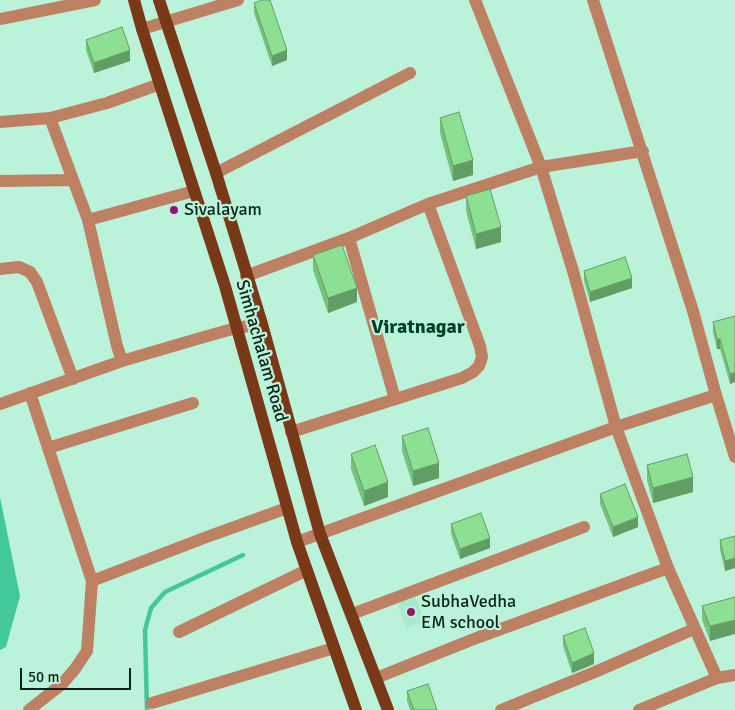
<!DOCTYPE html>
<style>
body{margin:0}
#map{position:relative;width:735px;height:710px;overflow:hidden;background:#baf3d9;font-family:Signika,sans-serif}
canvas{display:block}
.scale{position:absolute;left:20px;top:668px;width:111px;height:22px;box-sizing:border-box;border:2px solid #0d241b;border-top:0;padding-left:6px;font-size:15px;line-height:18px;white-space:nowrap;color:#0d241b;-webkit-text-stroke:4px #baf3d9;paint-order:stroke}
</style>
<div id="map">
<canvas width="735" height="710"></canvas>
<div class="scale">50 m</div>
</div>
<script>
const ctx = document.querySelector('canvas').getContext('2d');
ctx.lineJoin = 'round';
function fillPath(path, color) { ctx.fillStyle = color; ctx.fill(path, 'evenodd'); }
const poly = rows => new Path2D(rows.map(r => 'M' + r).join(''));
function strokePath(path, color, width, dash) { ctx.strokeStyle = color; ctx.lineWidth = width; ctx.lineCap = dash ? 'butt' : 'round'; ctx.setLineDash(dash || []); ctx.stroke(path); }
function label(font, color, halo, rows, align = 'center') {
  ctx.font = font + ' Signika,sans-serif'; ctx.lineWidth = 4.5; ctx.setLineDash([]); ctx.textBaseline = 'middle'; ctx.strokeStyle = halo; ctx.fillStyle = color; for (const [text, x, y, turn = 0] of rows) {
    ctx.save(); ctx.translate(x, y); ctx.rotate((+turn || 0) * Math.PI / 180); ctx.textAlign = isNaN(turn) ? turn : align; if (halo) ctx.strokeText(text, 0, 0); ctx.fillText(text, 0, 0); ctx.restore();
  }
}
fillPath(poly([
 [415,596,425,621,406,628,397,603]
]), '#a8eacd');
fillPath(poly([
 [0,497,20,596,6,647,0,650]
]), '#43c899');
strokePath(poly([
 [147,710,145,630,151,608,165,592,243,555]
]), '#43c899', 4.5);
strokePath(poly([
 [475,0,541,167,573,271,616,427,668,568,717,678],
 [593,0,693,311,716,395,735,457],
 [0,19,95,0],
 [142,29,238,0],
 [50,118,107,103,160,84],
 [0,122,50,118,88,220,117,346,122,361],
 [216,173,410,73],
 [0,181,73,180],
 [88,220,194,191],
 [349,238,395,399],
 [0,269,19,267,30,272,37,282,73,379],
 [246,276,349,238,428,204,541,167,643,151],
 [0,404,122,361,197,339,236,328,262,324],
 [291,432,462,378,473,372,479,366,482,357,480,346,428,204],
 [48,448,193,403],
 [297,542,616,427,716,395],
 [92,581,204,538,287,508],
 [352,614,584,527],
 [179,632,307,570],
 [376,678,479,637,668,568],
 [152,703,334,648],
 [29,710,62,684,75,669,87,651,92,581,30,393],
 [501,710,595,672,694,629],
 [639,710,717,678,735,675]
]), '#be8063', 12);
strokePath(poly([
 [134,0,142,29,225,286,297,542,356,710],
 [159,0,216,173,262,324,320,534,388,710]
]), '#793919', 12);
fillPath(poly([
 [254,3,287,60,272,66,254,13],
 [86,40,130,61,94,73,86,50],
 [440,118,473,175,453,181,440,133],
 [466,196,501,242,476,249,466,211],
 [313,255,357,302,328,313,313,270],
 [584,271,632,288,590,302,584,281],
 [735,316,735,382,730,384,720,349,717,349,713,332,713,322],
 [402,436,439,478,413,486,402,451],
 [351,454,388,497,364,506,351,469],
 [647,465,693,492,653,503,647,480],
 [600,494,638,527,613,537,600,504],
 [451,524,490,548,460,559,451,534],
 [735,536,725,571,720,550,720,540],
 [735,597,710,641,702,620,702,606],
 [563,636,594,664,572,673,563,646],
 [407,691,437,710,410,710,407,701]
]), '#79c17e');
fillPath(poly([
 [130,50,130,61,94,73,94,63],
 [287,50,287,60,272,66,272,56],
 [473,160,473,175,453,181,453,166],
 [501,227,501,242,476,249,476,234],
 [632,278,632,288,590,302,590,292],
 [357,288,357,302,328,313,328,298],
 [717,339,720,339,720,349,717,349],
 [735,372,735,382,730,384,730,374],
 [439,463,439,478,413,486,413,471],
 [693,477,693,492,653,503,653,488],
 [388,482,388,497,364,506,364,491],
 [638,517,638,527,613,537,613,527],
 [490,538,490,548,460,559,460,549],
 [735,558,735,568,725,571,725,561],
 [735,620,735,634,710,641,710,626],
 [594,653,594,664,572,673,572,663]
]), '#639d66');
const building = poly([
 [262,0,270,0,287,50,272,56,254,3,262,0],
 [122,27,130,50,94,63,86,40,122,27],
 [459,112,473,160,453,166,440,118,459,112],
 [490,189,501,227,476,234,466,196,490,189],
 [342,245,357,288,328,298,313,255,342,245],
 [625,257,632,278,590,292,584,271,625,257],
 [735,316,735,372,730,374,720,339,717,339,713,322,735,316],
 [428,428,439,463,413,471,402,436,428,428],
 [375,445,388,482,364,491,351,454,375,445],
 [687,454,693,477,653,488,647,465,687,454],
 [625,484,638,517,613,527,600,494,625,484],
 [481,513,490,538,460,549,451,524,481,513],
 [735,536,735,558,725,561,720,540,735,536],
 [735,597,735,620,710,626,702,606,735,597],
 [585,628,594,653,572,663,563,636,585,628],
 [428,684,437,710,414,710,407,691,428,684]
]);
fillPath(building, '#8de092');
strokePath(building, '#639d66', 1);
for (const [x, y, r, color] of [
 [174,210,5,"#96146c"],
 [411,612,5,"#96146c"]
]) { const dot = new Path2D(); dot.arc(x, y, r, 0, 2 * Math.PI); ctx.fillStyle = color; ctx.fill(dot); strokePath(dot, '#baf3d9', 2); }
label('18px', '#0d241b', '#baf3d9', [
 ["Sivalayam",184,210],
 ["SubhaVedha",421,602],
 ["EM school",421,623]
], 'left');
label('18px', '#0d241b', '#baf3d9', [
 ["Simhachalam Road",261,351,74]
]);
label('bold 20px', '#003d2a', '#baf3d9', [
 ["Viratnagar",418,328]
]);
</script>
